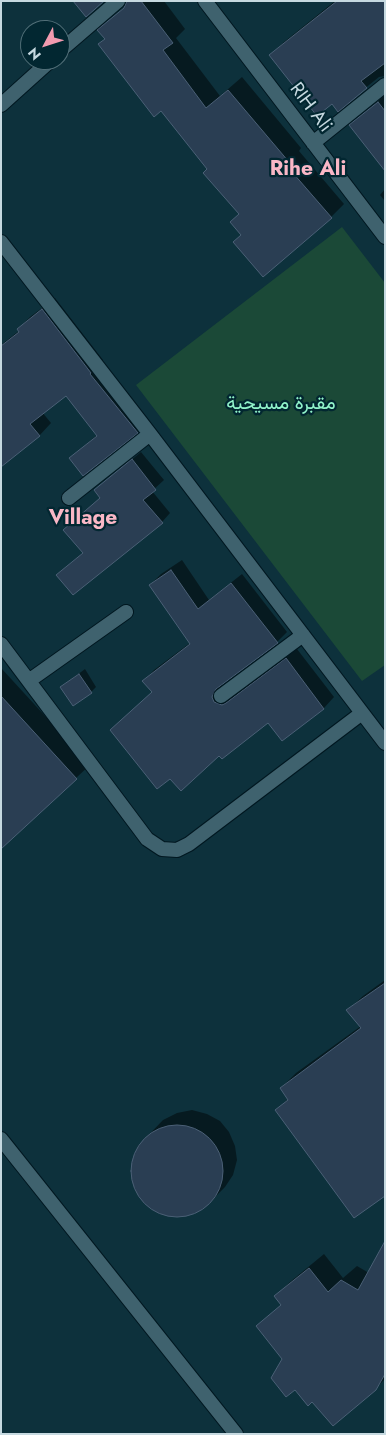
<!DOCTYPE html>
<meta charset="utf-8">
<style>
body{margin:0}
#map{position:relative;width:386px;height:1435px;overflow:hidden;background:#0d313c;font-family:Jost,sans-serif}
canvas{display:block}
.frame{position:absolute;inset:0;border:2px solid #c6d9e0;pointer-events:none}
.north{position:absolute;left:20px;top:20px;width:50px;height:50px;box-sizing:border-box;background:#022731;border:1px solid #506e77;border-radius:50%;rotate:230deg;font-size:14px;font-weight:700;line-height:20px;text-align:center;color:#c6d9e0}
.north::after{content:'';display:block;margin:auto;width:18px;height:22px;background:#f29aaf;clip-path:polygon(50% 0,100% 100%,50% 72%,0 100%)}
</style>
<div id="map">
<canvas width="386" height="1435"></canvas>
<div class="frame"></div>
<div class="north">N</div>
</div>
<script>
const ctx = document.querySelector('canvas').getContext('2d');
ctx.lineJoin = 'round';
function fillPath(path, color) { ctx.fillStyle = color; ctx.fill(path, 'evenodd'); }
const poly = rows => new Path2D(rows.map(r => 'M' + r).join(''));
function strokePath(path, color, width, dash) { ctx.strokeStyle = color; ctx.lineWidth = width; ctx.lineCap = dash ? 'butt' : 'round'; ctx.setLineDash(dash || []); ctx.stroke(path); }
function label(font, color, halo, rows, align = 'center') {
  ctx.font = font + ' Jost,Vazirmatn,sans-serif'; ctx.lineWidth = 4.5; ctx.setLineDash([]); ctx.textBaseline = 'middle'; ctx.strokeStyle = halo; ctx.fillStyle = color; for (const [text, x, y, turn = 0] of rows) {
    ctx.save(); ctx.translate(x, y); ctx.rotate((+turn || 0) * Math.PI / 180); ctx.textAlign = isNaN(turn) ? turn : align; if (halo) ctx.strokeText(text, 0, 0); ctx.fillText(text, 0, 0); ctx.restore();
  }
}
fillPath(poly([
 [342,227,385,283,385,665,362,681,136,385]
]), '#1b4937');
fillPath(poly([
 [127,1,164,1,185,29,176,38,220,96,242,77,301,148,299,151,344,204,331,217,243,235,241,214,208,169,161,110,100,44,106,38,99,30,128,4],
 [335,1,385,1,385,76,379,77,338,110,332,102,271,55,284,42],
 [385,95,385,169,350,125],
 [385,189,385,201,380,195],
 [55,298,103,360,101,361,149,420,137,432,83,474,71,458,97,435,66,394,42,412,51,423,39,436,1,445,1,345,20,330,18,329,30,317],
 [141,452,164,480,152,491,170,513,162,522,58,575,84,552,101,498,95,490],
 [182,560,209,600,242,574,287,632,277,642,224,681,222,685,225,691,233,695,238,693,297,649,334,697,324,708,282,739,268,721,153,691,144,681,154,670,190,643,150,585,161,574],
 [2,669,90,765,6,843,1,838],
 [85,669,96,687,91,692,61,687],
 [385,980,385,1197,277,1110,289,1098,281,1088,296,1073,361,1026,348,1010,363,996],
 [192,1110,207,1114,220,1121,229,1132,235,1146,237,1160,233,1175,225,1187,211,1201,199,1211,185,1216,171,1216,156,1212,144,1203,135,1190,131,1175,133,1160,138,1146,163,1120,177,1113],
 [324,1254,343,1278,357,1266,369,1273,385,1257,385,1379,375,1389,284,1359,257,1327,282,1304,276,1296,290,1282]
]), '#0007');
const building = poly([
 [73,1,104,1,86,17,73,1],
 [127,1,141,1,173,43,163,50,206,108,228,90,289,162,286,165,332,218,263,277,233,242,241,235,230,222,239,214,203,173,207,169,161,111,154,117,98,44,105,39,97,30,124,8,127,1],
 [337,1,385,1,385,63,361,81,367,88,338,112,332,104,317,116,269,55,337,1],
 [378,102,385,111,385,171,349,125,378,102],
 [42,309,91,373,90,374,138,433,83,476,69,458,97,436,66,396,30,424,40,436,1,467,1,346,19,332,17,329,42,309],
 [132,459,156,490,143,500,163,523,73,595,56,575,83,553,63,530,100,498,94,490,132,459],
 [171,570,198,609,231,583,278,643,216,689,212,697,214,702,222,705,226,703,286,658,324,709,282,741,268,723,222,759,219,756,181,791,170,779,157,789,110,730,152,692,142,681,190,644,149,585,171,570],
 [79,674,92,693,73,706,60,687,79,674],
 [1,696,77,779,1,849,1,696],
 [385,983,385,1196,354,1218,275,1110,288,1100,280,1088,361,1028,346,1010,385,983],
 '131 1171a46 46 0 1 1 92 0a46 46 0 1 1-92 0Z',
 [385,1241,385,1374,376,1390,333,1426,312,1402,308,1406,295,1390,286,1397,271,1378,282,1359,256,1326,281,1305,274,1296,309,1268,328,1292,341,1280,358,1290,385,1241]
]);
fillPath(building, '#2a3e53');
strokePath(building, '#4b6076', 1);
const minor = poly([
 [205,1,385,237],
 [60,51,118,1],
 [1,105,51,60],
 [313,143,385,85],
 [1,242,150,434,385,743],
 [69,498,150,434],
 [1,644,147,839,162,849,177,850,189,844,362,713],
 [30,680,126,612],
 [221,696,303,635]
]);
const tertiary = poly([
 [1,1139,236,1434]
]);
strokePath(minor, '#001720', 16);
strokePath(tertiary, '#001720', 16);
strokePath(minor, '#3f626e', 14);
strokePath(tertiary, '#3f626e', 14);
label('19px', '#c6d9e0', '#022731', [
 ["RIH Ali",310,108,53]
]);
label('19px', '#92f5cb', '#022731', [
 ["مقبرة مسيحية",281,404]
]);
label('bold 21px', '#fab7c6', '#022731', [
 ["Rihe Ali",308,170],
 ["Village",83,519]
]);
</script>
